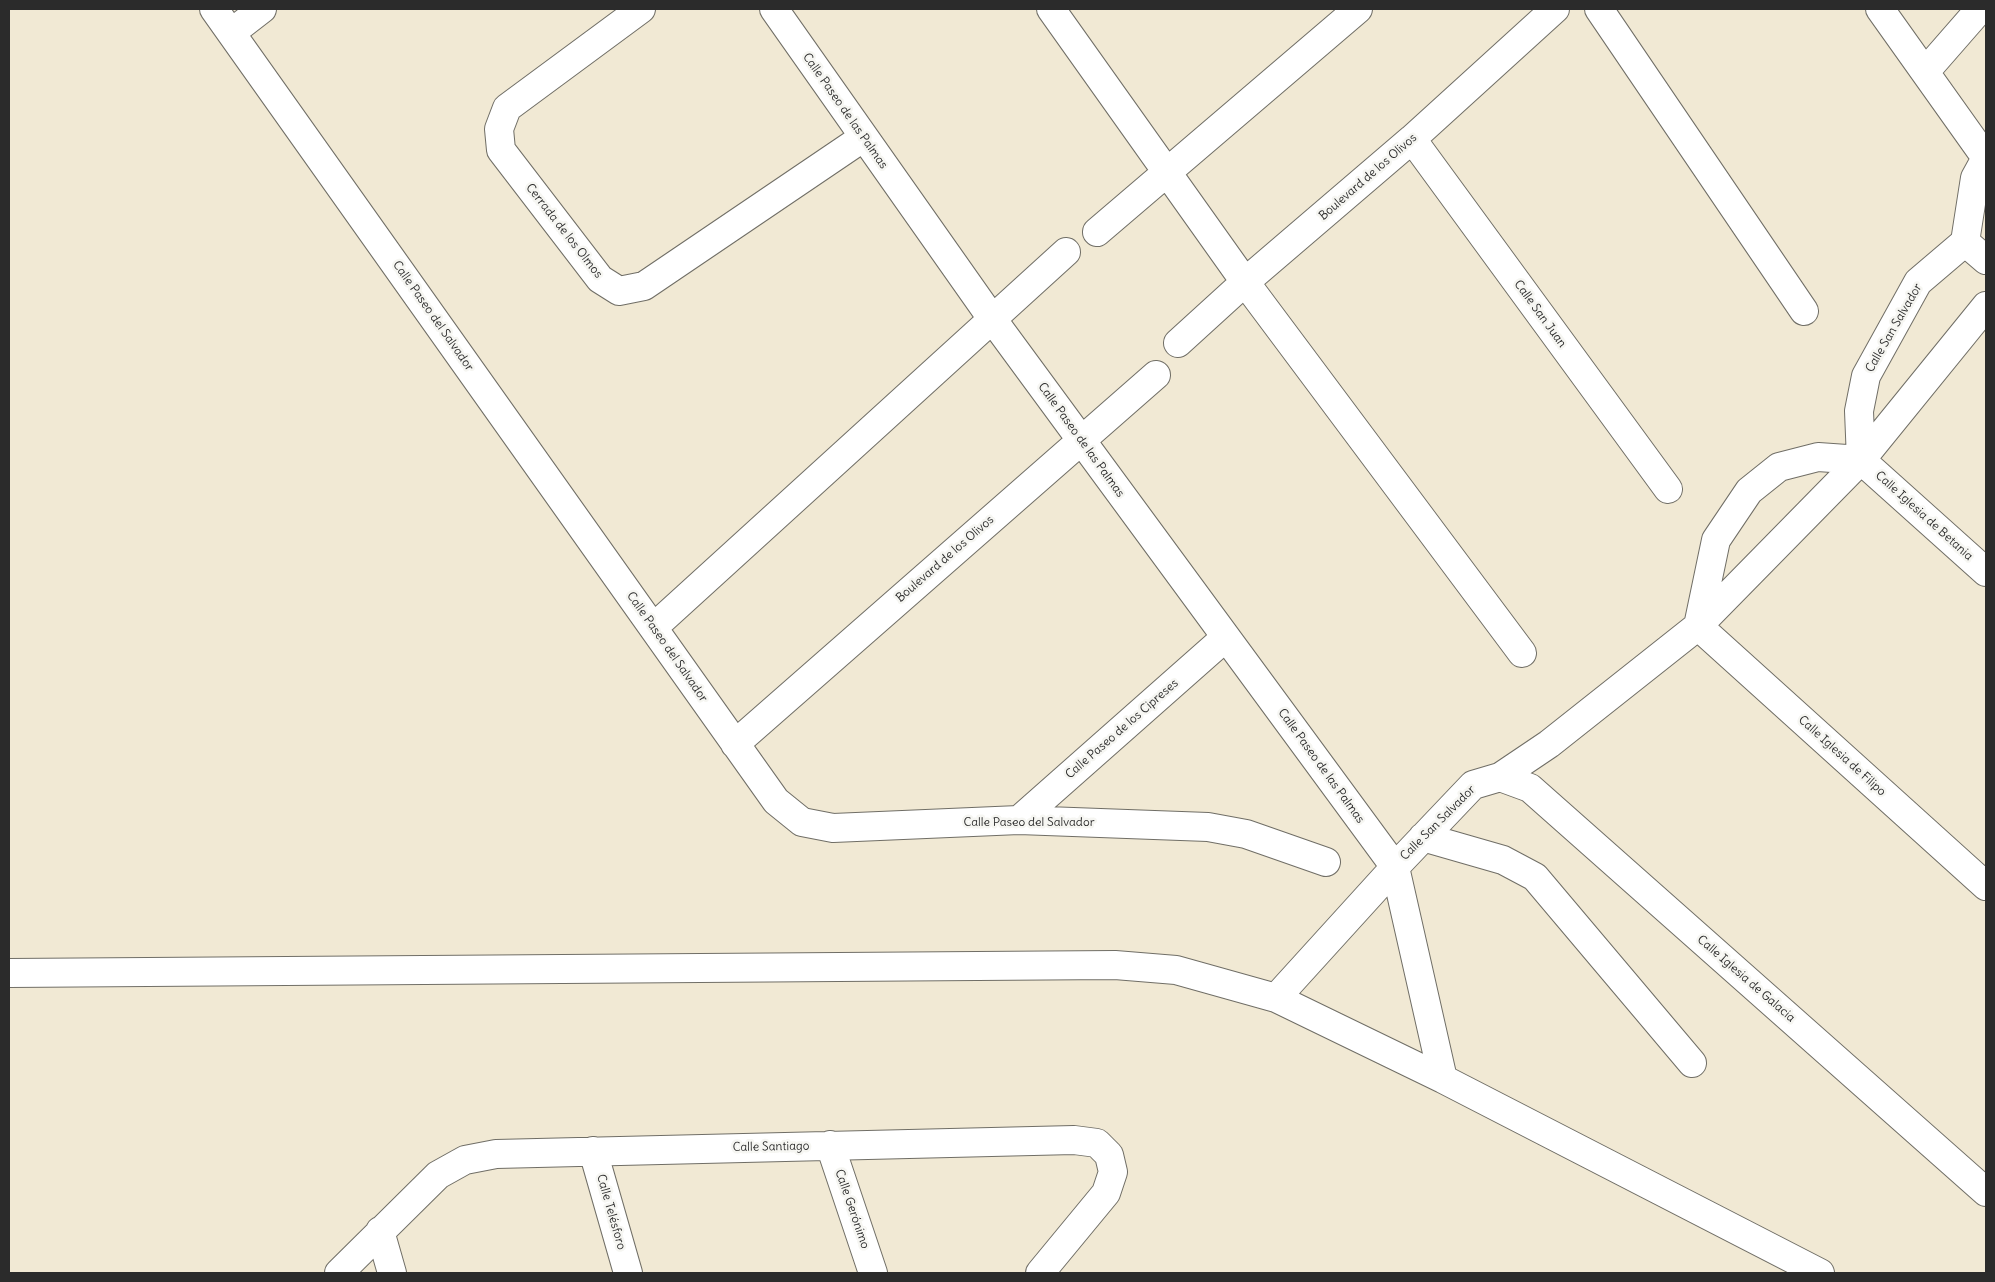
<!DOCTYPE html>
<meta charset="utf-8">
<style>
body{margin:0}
#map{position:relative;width:1995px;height:1282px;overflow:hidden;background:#f1e9d4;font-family:Delius,sans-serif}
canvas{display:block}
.frame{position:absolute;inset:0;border:10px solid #2b2b2b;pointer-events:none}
</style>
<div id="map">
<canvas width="1995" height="1282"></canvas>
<div class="frame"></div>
</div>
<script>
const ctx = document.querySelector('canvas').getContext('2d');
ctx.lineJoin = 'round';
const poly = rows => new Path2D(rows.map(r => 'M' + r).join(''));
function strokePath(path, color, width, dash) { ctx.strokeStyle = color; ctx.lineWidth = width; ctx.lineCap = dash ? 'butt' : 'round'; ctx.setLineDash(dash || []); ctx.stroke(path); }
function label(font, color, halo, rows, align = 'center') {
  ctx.font = font + ' Delius,sans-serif'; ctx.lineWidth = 5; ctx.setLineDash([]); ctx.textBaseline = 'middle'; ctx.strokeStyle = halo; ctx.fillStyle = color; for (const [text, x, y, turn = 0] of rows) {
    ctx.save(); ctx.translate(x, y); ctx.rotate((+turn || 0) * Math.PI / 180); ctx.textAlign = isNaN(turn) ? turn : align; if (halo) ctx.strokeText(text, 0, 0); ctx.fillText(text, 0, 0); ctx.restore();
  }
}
const street = poly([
 [214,9,776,801,802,822,833,828,1019,820,1208,827,1246,834,1326,862],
 [641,9,507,108,499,129,501,150,600,279,619,291,644,286,864,137],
 [774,9,993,320,1395,867,1443,1079],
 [1051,9,1245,282,1522,653],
 [1599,9,1804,311],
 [1880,9,1986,158],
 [231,33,262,9],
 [1925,72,1980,9],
 [1412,139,1668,489],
 [1986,158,1975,178,1965,242,1918,282,1866,376,1859,411,1861,460,1818,457,1779,467,1749,491,1716,540,1698,626,1986,886],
 [1097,232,1358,9],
 [1965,242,1986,260],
 [1178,343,1245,282,1412,139,1555,9],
 [1861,460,1986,572],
 [654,627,1066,252],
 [735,744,1156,375],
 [1500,777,1530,788,1986,1192],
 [1019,820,1226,637],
 [1423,837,1503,860,1535,877,1692,1063],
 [9,973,1115,965,1176,970,1276,998,1443,1079,1820,1273],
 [1276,998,1395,867,1473,785,1500,777,1549,744,1698,626,1861,460,1986,306],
 [830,1145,873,1273],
 [593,1151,628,1273],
 [380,1231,392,1273],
 [339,1273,438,1175,465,1160,496,1154,1074,1140,1097,1143,1109,1155,1113,1172,1106,1193,1040,1273]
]);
strokePath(street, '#706e66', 30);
strokePath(street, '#fff', 28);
label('12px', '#2b2b2b', '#f6f6f2', [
 ["Calle Paseo de las Palmas",845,111,55],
 ["Boulevard de los Olivos",1368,177,-41],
 ["Cerrada de los Olmos",564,231,52],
 ["Calle San Juan",1540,314,54],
 ["Calle Paseo del Salvador",433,316,55],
 ["Calle San Salvador",1894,328,-60],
 ["Calle Paseo de las Palmas",1081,440,54],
 ["Calle Iglesia de Betania",1924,516,42],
 ["Boulevard de los Olivos",945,559,-41],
 ["Calle Paseo del Salvador",667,647,55],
 ["Calle Paseo de los Cipreses",1122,729,-41],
 ["Calle Iglesia de Filipo",1842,756,42],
 ["Calle Paseo de las Palmas",1321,766,54],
 ["Calle Paseo del Salvador",1029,823],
 ["Calle San Salvador",1438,823,-45],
 ["Calle Iglesia de Galacia",1746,979,41],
 ["Calle Santiago",771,1147,-1],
 ["Calle Gerónimo",852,1209,71],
 ["Calle Telésforo",611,1212,74]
]);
</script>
